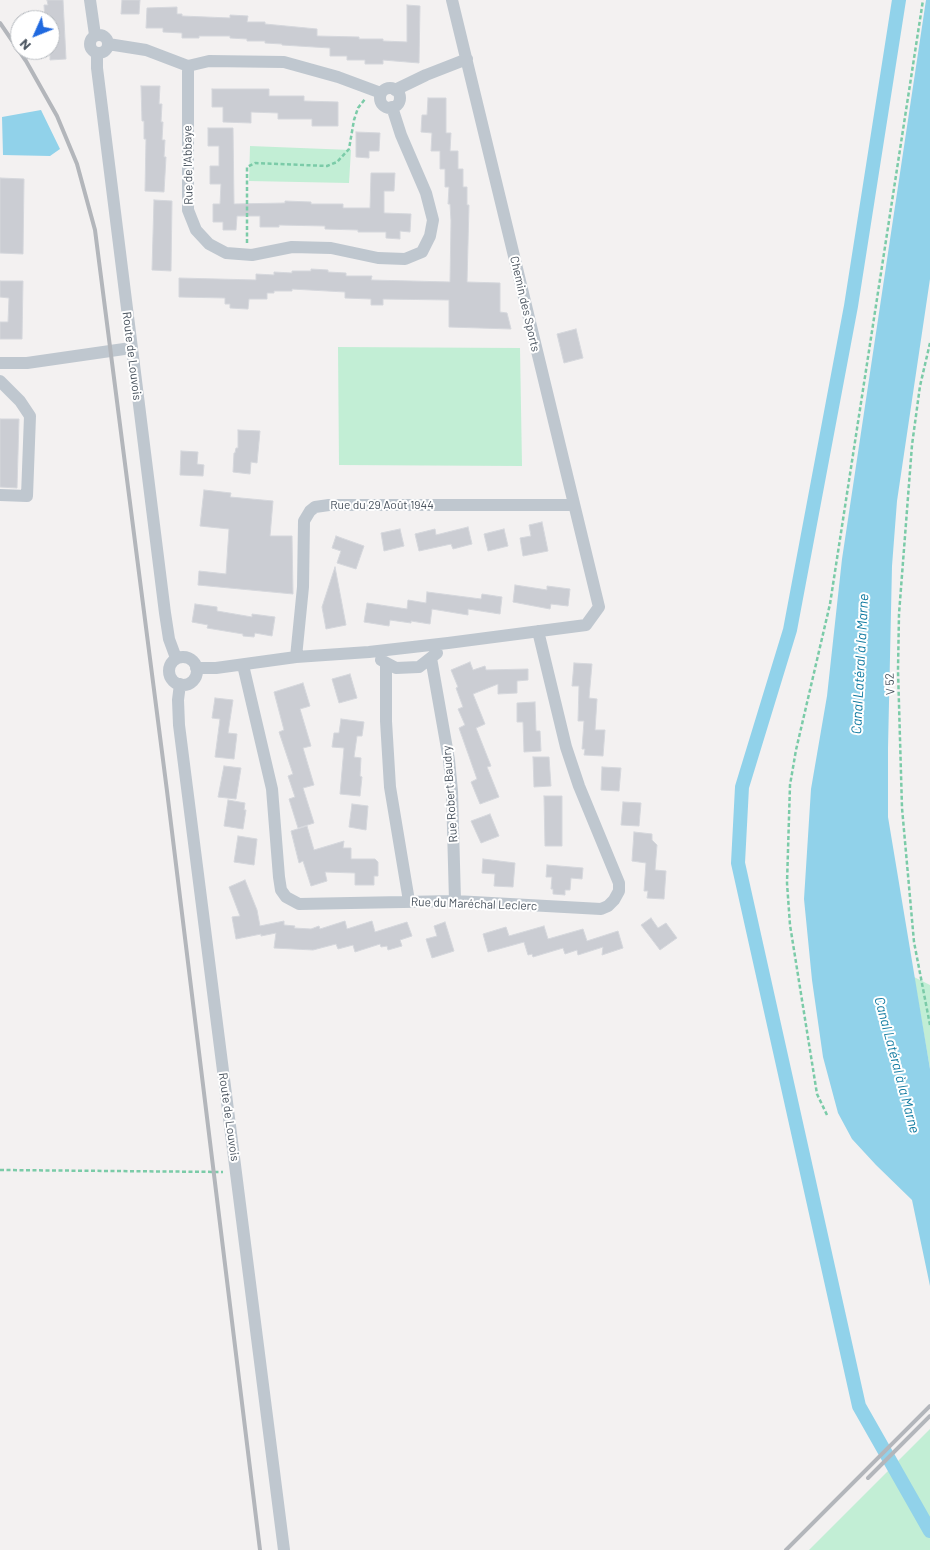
<!DOCTYPE html>
<meta charset="utf-8">
<style>
body{margin:0}
#map{position:relative;width:930px;height:1550px;overflow:hidden;background:#f3f1f1;font-family:Barlow,sans-serif}
canvas{display:block}
.north{position:absolute;left:10px;top:10px;width:50px;height:50px;box-sizing:border-box;background:#fff;border:1px solid #b6babf;border-radius:50%;rotate:226deg;font-size:14px;font-weight:700;line-height:20px;text-align:center;color:#49535e}
.north::after{content:'';display:block;margin:auto;width:18px;height:22px;background:#2069df;clip-path:polygon(50% 0,100% 100%,50% 72%,0 100%)}
</style>
<div id="map">
<canvas width="930" height="1550"></canvas>
<div class="north">N</div>
</div>
<script>
const ctx = document.querySelector('canvas').getContext('2d');
ctx.lineJoin = 'round';
function fillPath(path, color) { ctx.fillStyle = color; ctx.fill(path, 'evenodd'); }
const poly = rows => new Path2D(rows.map(r => 'M' + r).join(''));
function strokePath(path, color, width, dash) { ctx.strokeStyle = color; ctx.lineWidth = width; ctx.lineCap = dash ? 'butt' : 'round'; ctx.setLineDash(dash || []); ctx.stroke(path); }
function label(font, color, halo, rows, align = 'center') {
  ctx.font = font + ' Barlow,sans-serif'; ctx.lineWidth = 4; ctx.setLineDash([]); ctx.textBaseline = 'middle'; ctx.strokeStyle = halo; ctx.fillStyle = color; for (const [text, x, y, turn = 0] of rows) {
    ctx.save(); ctx.translate(x, y); ctx.rotate((+turn || 0) * Math.PI / 180); ctx.textAlign = isNaN(turn) ? turn : align; if (halo) ctx.strokeText(text, 0, 0); ctx.fillText(text, 0, 0); ctx.restore();
  }
}
fillPath(poly([
 [250,146,351,150,349,183,249,181],
 [338,347,520,348,522,466,339,465],
 [914,977,930,985,930,1069],
 [930,1429,930,1550,809,1550]
]), '#c2eed5');
fillPath(poly([
 [926,0,930,0,930,279,897,501,892,566,888,748,888,817,930,1069,930,1286,912,1200,876,1165,852,1139,838,1113,823,1057,812,980,804,899,811,789,827,696,842,559],
 [41,110,60,149,50,156,3,155,2,117]
]), '#91d2ea');
strokePath(poly([
 [899,0,851,306,790,630,742,787,738,863,859,1406,930,1531]
]), '#91d2ea', 14);
const building = poly([
 [47,0,63,0,66,59,50,60,50,20,45,20,44,5,48,5,47,0],
 [122,0,140,0,139,14,121,14,122,0],
 [407,5,420,6,419,63,383,60,383,64,365,64,365,60,347,60,347,56,330,56,330,48,282,45,282,44,265,43,265,41,247,41,247,39,230,38,230,36,199,36,199,38,182,38,182,33,163,32,163,28,146,28,147,8,177,7,177,14,182,14,182,16,230,18,230,15,248,16,247,22,265,22,265,24,317,29,317,36,359,37,359,39,383,39,383,41,407,42,407,5],
 [141,86,160,86,159,104,162,104,161,122,163,122,162,140,165,140,164,157,166,157,164,192,145,191,146,139,144,139,144,121,142,121,141,86],
 [212,89,269,89,269,96,304,96,304,101,338,102,338,126,312,126,312,119,278,119,278,113,251,112,251,123,223,122,223,107,212,107,212,89],
 [428,98,446,98,446,133,451,133,450,151,458,151,458,169,463,169,463,187,467,187,467,205,469,205,467,282,500,283,500,312,507,313,511,329,449,327,449,300,383,299,383,305,371,305,371,299,345,298,345,292,292,289,292,291,274,291,274,293,267,293,267,299,249,299,248,309,247,309,230,308,230,304,225,304,225,298,179,297,179,278,256,280,256,274,274,275,274,272,292,273,292,271,311,271,311,269,328,270,328,272,346,273,346,276,372,276,371,280,450,282,451,221,450,204,448,204,449,187,445,187,445,169,440,169,440,151,431,151,432,133,421,132,422,115,427,115,428,98],
 [208,128,233,128,234,204,285,203,285,201,311,202,311,204,343,204,343,208,370,208,371,173,395,173,394,191,384,191,384,213,411,214,410,232,400,231,400,239,386,238,386,232,358,232,358,230,325,229,325,226,279,225,279,227,260,227,260,216,237,216,236,230,223,230,223,222,213,222,213,204,220,204,221,184,210,184,210,166,219,166,219,146,208,146,208,128],
 [356,132,380,133,379,151,369,151,369,158,356,157,356,132],
 [0,178,24,179,23,254,0,253,0,178],
 [154,200,172,201,171,271,152,270,154,200],
 [0,281,23,281,22,339,0,339,0,322,8,322,9,298,0,297,0,281],
 [576,329,583,358,564,363,557,334,576,329],
 [0,419,19,419,17,488,0,487,0,419],
 [238,430,260,431,257,463,251,462,250,474,233,472,234,453,235,453,236,448,238,448,238,430],
 [181,451,198,452,197,464,204,465,203,476,180,475,181,451],
 [204,490,231,493,230,497,273,501,270,536,292,536,293,594,198,585,199,571,226,574,229,529,200,526,204,490],
 [542,522,548,551,523,556,520,538,531,536,529,525,542,522],
 [468,527,472,544,453,549,451,544,419,551,415,534,435,529,436,535,468,527],
 [400,529,404,546,384,551,381,533,400,529],
 [504,529,508,546,488,551,484,534,504,529],
 [336,536,364,546,356,569,337,563,341,551,332,548,336,536],
 [335,567,346,625,326,629,322,607,335,567],
 [515,585,547,590,547,586,570,589,568,606,551,604,550,609,513,602,515,585],
 [427,592,481,599,482,594,502,597,500,614,468,609,468,615,432,609,430,624,411,621,411,623,390,620,389,626,364,622,367,603,407,609,408,600,426,603,427,592],
 [195,604,217,607,217,611,252,617,252,614,275,617,272,636,255,633,254,637,243,636,243,634,207,628,208,625,192,622,195,604],
 [470,662,473,670,485,666,486,670,528,669,528,680,517,681,517,693,498,694,498,684,473,694,485,724,476,728,491,766,487,767,499,797,480,804,471,782,477,779,459,728,465,725,458,709,463,707,456,688,458,687,451,670,470,662],
 [574,663,592,664,589,698,597,699,595,730,605,730,603,756,584,755,585,749,582,749,584,721,578,721,579,686,572,686,574,663],
 [350,674,357,698,339,703,332,679,350,674],
 [303,683,310,706,300,709,311,746,303,748,314,785,303,788,314,823,298,828,289,799,295,797,288,776,293,774,279,732,284,730,274,692,303,683],
 [215,698,233,700,228,733,237,734,234,759,215,757,220,719,212,718,215,698],
 [535,702,536,731,540,731,541,751,524,752,523,722,517,722,517,703,535,702],
 [341,719,364,722,362,736,357,736,354,757,361,758,360,776,362,777,360,796,340,794,344,748,332,747,334,733,339,733,341,719],
 [533,757,549,757,551,786,534,787,533,757],
 [224,766,241,768,236,799,218,797,224,766],
 [602,767,621,768,619,791,601,790,602,767],
 [544,796,562,796,562,846,545,846,544,796],
 [228,800,245,803,244,810,246,810,243,829,224,826,228,800],
 [623,802,641,803,639,826,621,825,623,802],
 [352,804,368,806,366,830,349,827,352,804],
 [490,814,499,836,481,843,471,821,490,814],
 [307,826,314,850,344,841,343,848,351,848,351,859,375,859,378,862,378,876,374,876,374,885,355,885,355,873,325,872,327,881,311,886,303,861,299,863,291,831,307,826],
 [634,832,652,834,652,840,657,845,655,870,666,871,664,899,647,898,648,891,644,891,646,863,632,861,634,832],
 [238,836,257,839,254,865,234,862,238,836],
 [483,859,515,863,513,887,494,886,495,874,482,873,483,859],
 [547,865,583,868,582,879,571,878,570,890,565,890,565,895,553,894,553,889,551,889,552,877,546,877,547,865],
 [245,880,257,910,260,926,284,921,284,925,295,926,294,928,311,929,319,926,320,929,345,921,347,929,372,921,375,932,407,922,412,936,400,940,402,946,388,950,387,946,381,947,380,944,355,952,353,945,338,949,336,944,313,950,274,948,276,933,261,936,261,934,236,939,232,917,240,916,229,887,245,880],
 [651,918,658,928,666,923,677,938,660,950,641,925,651,918],
 [445,922,454,951,432,958,426,939,437,936,434,926,445,922],
 [544,926,548,939,583,929,587,941,618,931,623,948,602,955,603,947,578,955,577,950,565,954,563,948,533,957,532,954,528,955,524,942,488,952,483,934,506,927,509,936,544,926]
]);
fillPath(building, '#cbcdd3');
strokePath(building, '#d5d7dc', 1);
strokePath(poly([
 [247,243,247,167,255,163,327,166,337,162,349,149,354,120,358,108,365,99],
 [930,343,920,386,912,445,899,614,898,670,902,808,914,942,930,1025],
 [827,1115,817,1094,790,925,787,883,790,785,796,750,830,604,923,0],
 [0,1170,223,1172]
]), '#7bcba8', 2.5, [4, 2.5]);
strokePath(poly([
 [90,0,95,35],
 '90 44a9 9 0 1 1 18 0a9 9 0 1 1-18 0Z',
 [108,44,146,50,188,66],
 [97,53,97,68,165,613,169,639,176,658],
 '380 98a10 10 0 1 1 20 0a10 10 0 1 1-20 0Z',
 [395,90,426,75,467,59],
 [381,93,338,77,284,62,209,61,188,66,188,210,196,230,209,244,226,253,252,255,292,247,331,248,378,258,405,259,422,252,430,236,433,220,426,193,401,135,392,107],
 [0,363,27,363,131,348],
 [0,381,20,401,30,416,27,496,0,495],
 [296,657,303,587,304,521,310,511,315,507,329,505,573,505],
 '169 671a14 14 0 1 1 28 0a14 14 0 1 1-28 0Z',
 [431,658,449,760,452,791,455,901],
 [381,660,396,668,419,667,437,653],
 [386,664,386,721,390,787,409,901],
 [243,665,272,789,279,877,281,890,286,897,299,904,455,901,601,909,608,906,614,900,619,891,619,883,579,786,566,747,538,631],
 [196,668,216,668,296,657,369,652,448,643,586,625,599,607,452,0],
 [180,684,178,700,179,725,284,1550]
]), '#bfc7cf', 12);
strokePath(poly([
 [0,23,26,61,57,116,77,164,95,230,167,791,260,1550],
 [868,1478,930,1416],
 [786,1550,930,1406]
]), '#b3b6bb', 4);
label('12px', '#49535e', '#fff', [
 ["Rue de l'Abbaye",188,165,-91],
 ["Chemin des Sports",525,304,77],
 ["Route de Louvois",132,356,83],
 ["Rue du 29 Août 1944",382,505],
 ["V 52",890,684,-92],
 ["Rue Robert Baudry",450,794,-94],
 ["Rue du Maréchal Leclerc",474,904,2],
 ["Route de Louvois",229,1117,82]
]);
label('italic 14px', '#117ba1', '#fff', [
 ["Canal Latéral à la Marne",860,664,-87],
 ["Canal Latéral à la Marne",897,1065,75]
]);
</script>
